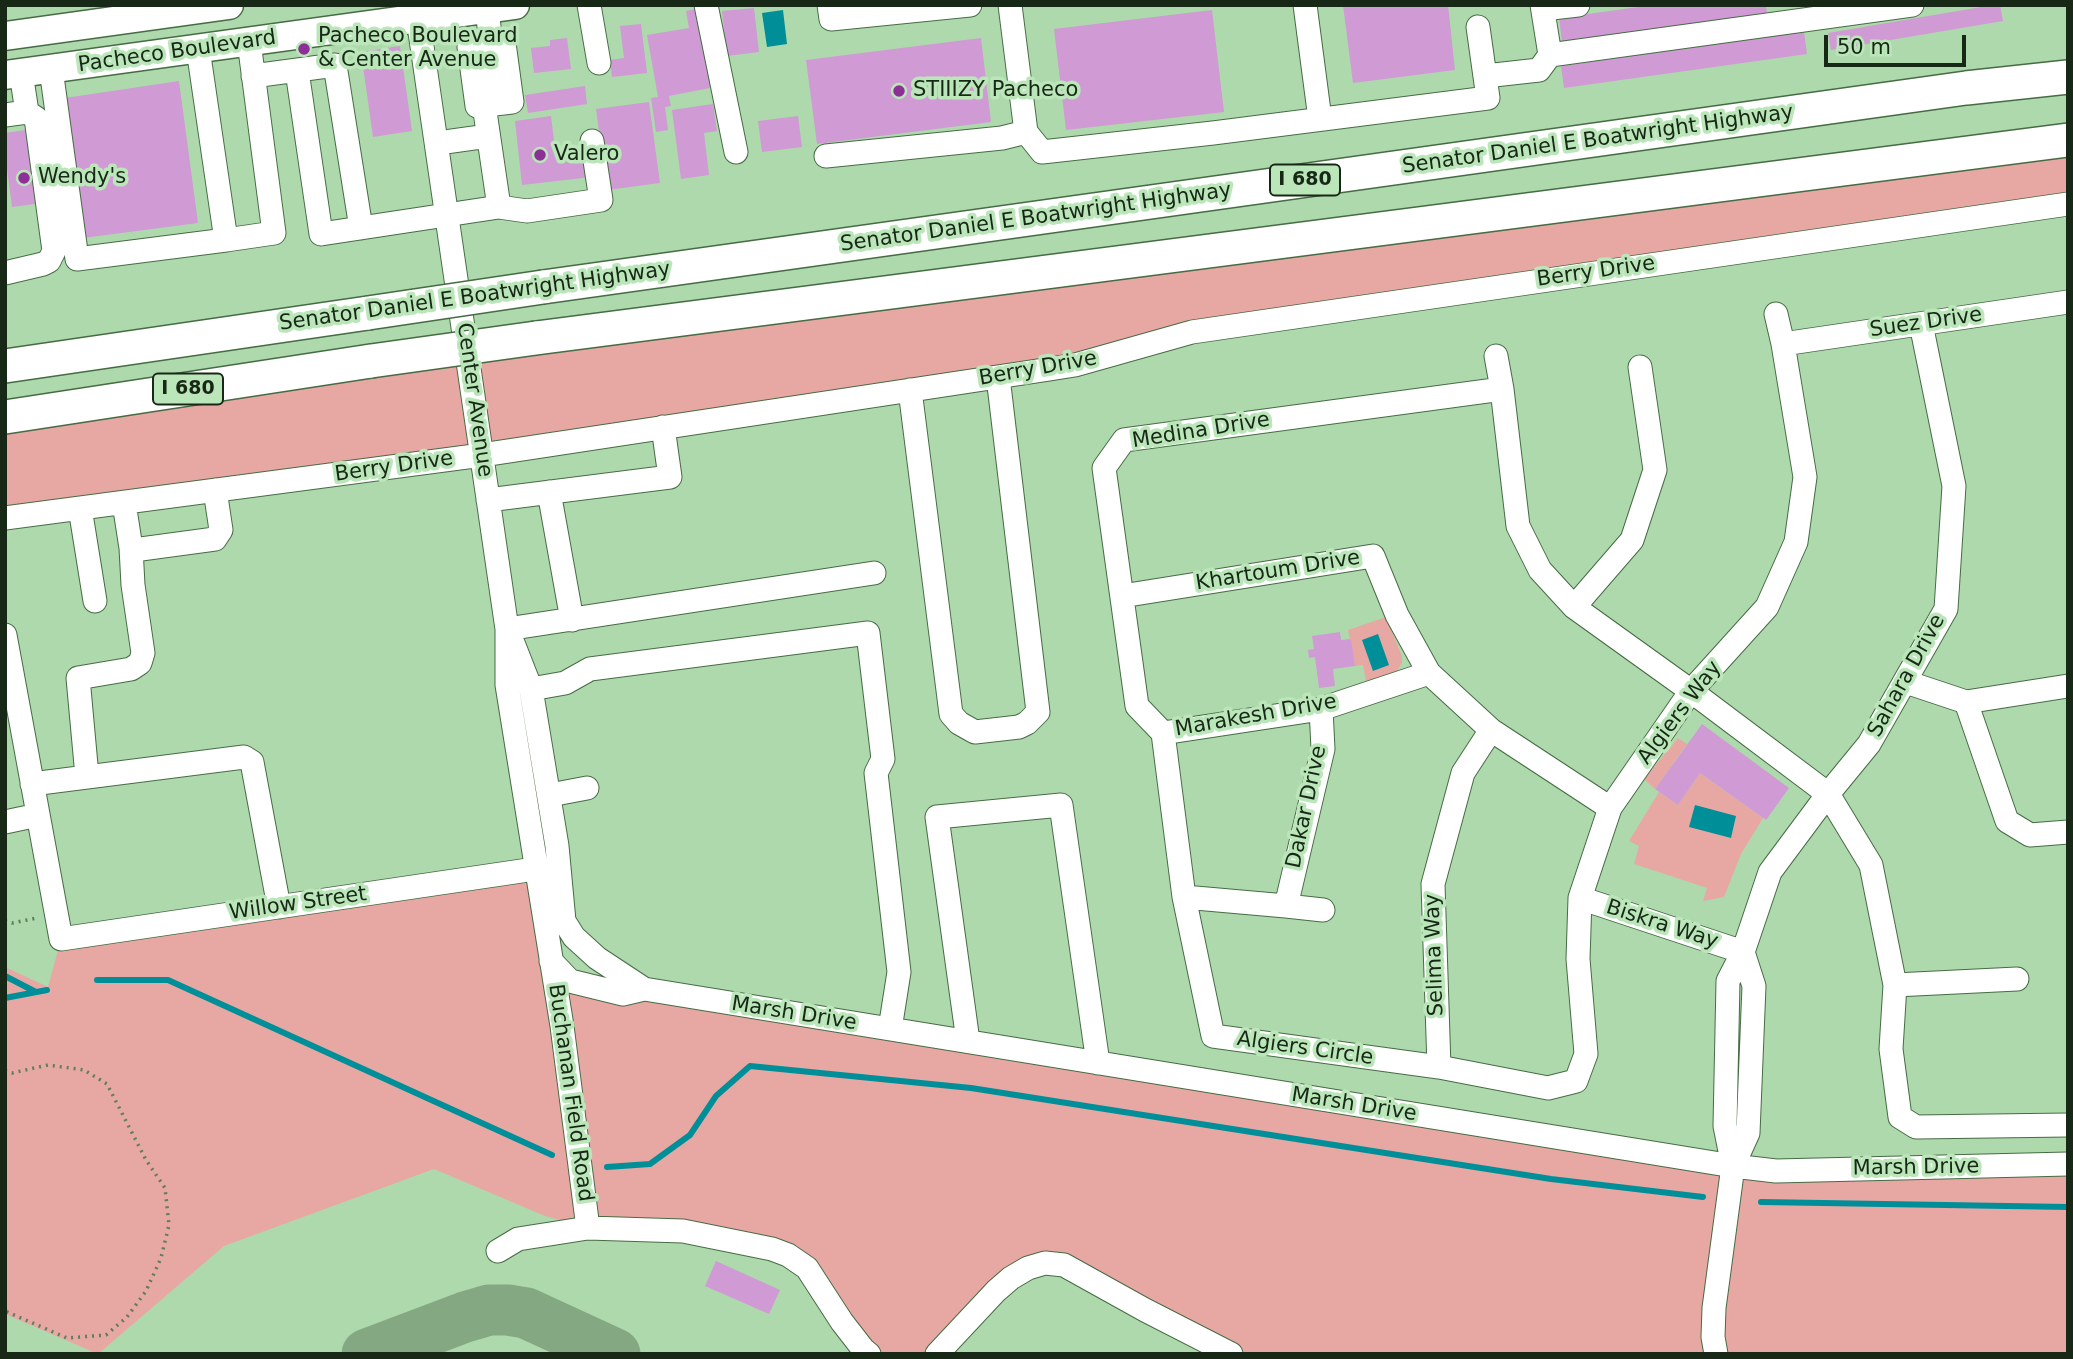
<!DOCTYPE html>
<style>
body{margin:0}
#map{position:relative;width:2073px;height:1359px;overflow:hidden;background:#aed9ac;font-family:"DejaVu Sans",sans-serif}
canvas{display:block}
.frame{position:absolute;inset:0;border:7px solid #182817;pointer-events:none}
.scale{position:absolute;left:1824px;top:35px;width:142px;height:32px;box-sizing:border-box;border:4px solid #182817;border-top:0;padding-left:9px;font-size:21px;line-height:24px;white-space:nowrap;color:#182817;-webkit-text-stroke:5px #bbe6b9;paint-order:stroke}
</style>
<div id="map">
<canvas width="2073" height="1359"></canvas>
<div class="frame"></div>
<div class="scale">50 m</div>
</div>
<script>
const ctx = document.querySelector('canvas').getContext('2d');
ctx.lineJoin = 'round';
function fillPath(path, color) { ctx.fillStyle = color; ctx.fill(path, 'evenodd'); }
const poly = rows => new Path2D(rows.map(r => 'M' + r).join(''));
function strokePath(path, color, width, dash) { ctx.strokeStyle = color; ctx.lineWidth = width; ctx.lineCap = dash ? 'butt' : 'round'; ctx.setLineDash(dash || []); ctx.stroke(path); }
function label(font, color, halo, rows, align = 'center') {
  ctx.font = font + ' "DejaVu Sans",sans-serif'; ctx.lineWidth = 7; ctx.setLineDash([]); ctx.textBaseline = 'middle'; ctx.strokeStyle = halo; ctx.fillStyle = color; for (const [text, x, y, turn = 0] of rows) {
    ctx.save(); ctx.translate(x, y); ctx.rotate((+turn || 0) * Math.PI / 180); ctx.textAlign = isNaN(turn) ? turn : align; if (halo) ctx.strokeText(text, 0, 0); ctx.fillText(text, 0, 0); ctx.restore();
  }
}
fillPath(poly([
 [2068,140,2068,204,1482,289,1075,365,5,518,5,417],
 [1386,617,1402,656,1402,663,1397,671,1366,681,1363,665,1355,666,1348,630],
 [1678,738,1687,744,1655,789,1644,779],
 [1700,773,1763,818,1741,854,1724,897,1703,901,1707,888,1634,864,1639,846,1629,841,1659,792,1678,805],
 [535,869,560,965,570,981,623,994,644,989,1733,1166,1776,1171,2068,1164,2068,1354,1231,1354,1145,1310,1064,1265,1045,1263,1028,1268,1011,1278,996,1291,937,1354,869,1354,863,1349,842,1322,807,1268,788,1255,772,1249,683,1231,588,1228,545,1216,434,1169,224,1246,98,1354,5,1314,5,967,48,987,61,939]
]), '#e7a8a4');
fillPath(poly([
 [783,10,787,44,767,47,762,13],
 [1378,634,1389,665,1373,671,1362,640],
 [1695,805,1736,816,1731,838,1689,827]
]), '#008f99');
strokePath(poly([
 [5,976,34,991],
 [97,980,168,980,552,1155],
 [5,998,47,990],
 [607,1167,650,1164,690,1135,716,1096,750,1066,971,1088,1551,1179,1703,1197],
 [1761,1202,2068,1207]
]), '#008f99', 6);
strokePath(poly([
 [367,1354,465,1317,489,1310,508,1310,526,1313,615,1354]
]), '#84a882', 51);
fillPath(poly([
 [1343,5,1448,5,1455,70,1353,83],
 [1653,5,1766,5,1767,13,1562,42,1559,18],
 [1993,5,2000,5,2003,21,1831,50,1828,33],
 [701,8,715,87,669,96,671,106,665,107,668,130,656,132,651,98,658,97,647,35,689,28,686,11],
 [754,8,759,52,727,56,722,11],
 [1212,10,1224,112,1066,130,1054,29],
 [641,24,647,73,612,77,610,60,624,58,620,26],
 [1804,32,1807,54,1564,88,1561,66],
 [567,38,571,69,534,73,531,48,550,46,550,40],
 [981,38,991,122,817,144,806,60],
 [400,46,412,131,373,137,361,52],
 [179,81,198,223,83,238,65,98],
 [585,86,587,104,528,113,525,95],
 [649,102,660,183,607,190,596,109],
 [713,104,717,131,704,133,709,175,681,179,672,110],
 [551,116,556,157,588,153,591,177,522,185,515,121],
 [798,116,802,147,762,152,758,121],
 [32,129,42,203,12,207,5,153,5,133],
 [1340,632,1341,640,1351,639,1355,666,1333,669,1335,686,1319,688,1315,657,1309,658,1308,650,1314,649,1312,636],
 [1702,724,1789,788,1766,820,1700,773,1678,805,1655,789],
 [716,1261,780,1290,769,1314,705,1286]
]), '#d09ad5');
const minor = poly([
 [416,5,507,629,507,685,562,1026,588,1228,683,1231,772,1249,788,1255,807,1268,842,1322,863,1349,869,1354],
 [589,5,599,63],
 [706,5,736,152],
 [829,5,831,19,970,5],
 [1010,5,1026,132],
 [1305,5,1320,119],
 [1542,5,1550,55],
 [487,9,491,44,487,45,495,104,484,105,499,207,527,211,601,200,592,141],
 [1543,9,1578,5],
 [491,44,504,43,512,102,495,104],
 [198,49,226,240,274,233,249,42],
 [51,69,77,259,226,240],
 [297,71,321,234,499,207],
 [21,73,27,112],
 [253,76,335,65,361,228],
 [1485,76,1539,70,1550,55,1912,5],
 [484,105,477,106,469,47,487,45],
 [5,115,27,112,36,118,54,251,49,261,43,264,5,273],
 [438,143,488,136],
 [826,156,1002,138,1026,132,1042,152,1213,133,1488,98,1478,27],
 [1783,344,2068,302],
 [1496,356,1502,389,1518,526,1540,570,1574,607,1691,691,1828,794,1871,865,1895,985,1891,1049,1900,1117,1916,1127,2068,1125],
 [910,390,951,714,959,723,975,732,1019,727,1027,723,1038,712,998,377],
 [549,492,572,620],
 [488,500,670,477,663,427],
 [124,503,131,548,141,549,215,539,221,530,215,490],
 [80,508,95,601],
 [5,518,482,455,1050,369,1075,365,1192,332,2068,204],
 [1122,596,1373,556,1397,615,1429,673,1491,730,1610,808],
 [1574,607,1632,540,1655,470,1640,367],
 [507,629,874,573],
 [5,635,61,939,535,869],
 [511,638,531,689,557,846,564,921,574,937,597,958,644,989],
 [1906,682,1966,702,2068,686],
 [531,689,565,683,590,669,868,633,883,759,876,773,899,972,890,1029],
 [1966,702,2007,821,2030,835,2068,832],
 [1163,733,1184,897,1213,1036,1439,1067,1548,1088,1576,1081,1586,1054,1578,959,1580,898,1610,808,1691,691,1767,607,1796,542,1805,477,1783,344,1776,314],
 [1163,733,1137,706,1104,468,1124,440,1502,389],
 [1163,733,1321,709,1429,673],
 [87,776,78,678,131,669,140,663,143,653,133,585,131,548],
 [32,784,244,757,252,762,279,907],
 [550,795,587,788],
 [5,822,38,815],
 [1184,897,1286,906,1323,749,1321,709],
 [1580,898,1743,952,1770,872,1828,794,1869,744,1946,609,1954,486,1921,324],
 [1286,906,1323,910],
 [551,961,570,981,623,994,644,989,1733,1166,1776,1171,2068,1164],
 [1895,985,2017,979],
 [968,1041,937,817,1061,805,1098,1063],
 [1439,1067,1433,884,1463,773,1491,730],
 [498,1251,518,1239,588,1228],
 [937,1354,996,1291,1011,1278,1028,1268,1045,1263,1064,1265,1145,1310,1231,1354],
 [1716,1354,1713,1337,1714,1308,1733,1166,1725,1126,1728,981,1743,952,1754,986,1748,1133,1733,1166]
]);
const major = poly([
 [5,36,229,5],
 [5,75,515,5]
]);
const highway = poly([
 [543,287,1966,88,2068,77],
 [536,338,2068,140],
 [5,366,368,313],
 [5,417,371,361]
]);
strokePath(minor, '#466c44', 25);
strokePath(major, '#466c44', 31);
strokePath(highway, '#466c44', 36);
strokePath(poly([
 [5,921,12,923,37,918],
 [5,1071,12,1073,48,1065,84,1070,107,1084,146,1160,165,1188,169,1225,161,1258,146,1291,127,1317,106,1335,67,1338,5,1311]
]), '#607e5f', 3.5, [2, 5]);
strokePath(minor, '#fff', 23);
strokePath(major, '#fff', 28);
strokePath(highway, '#fff', 33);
const highwayBridge = poly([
 [368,313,543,287],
 [371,361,536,338]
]);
strokePath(highwayBridge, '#466c44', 36, []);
strokePath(highwayBridge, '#fff', 33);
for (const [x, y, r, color] of [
 [304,49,7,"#8e2f98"],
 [899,91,7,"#8e2f98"],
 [540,155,7,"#8e2f98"],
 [24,178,7,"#8e2f98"]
]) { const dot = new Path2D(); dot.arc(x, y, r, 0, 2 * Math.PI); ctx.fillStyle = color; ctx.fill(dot); strokePath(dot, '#bbe6b9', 2.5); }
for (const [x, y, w] of [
 [1305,180,70],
 [188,389,70]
]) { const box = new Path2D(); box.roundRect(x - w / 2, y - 15.5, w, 31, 5); ctx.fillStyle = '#bbe6b9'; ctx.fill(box); strokePath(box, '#182817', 2); }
label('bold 19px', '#182817', null, [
 ["I 680",1305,180],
 ["I 680",188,389]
]);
label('21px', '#182817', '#bbe6b9', [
 ["Pacheco Boulevard",318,37],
 ["& Center Avenue",318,61],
 ["STIIIZY Pacheco",913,91],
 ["Valero",554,155],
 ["Wendy's",38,178]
], 'left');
label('21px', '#182817', '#bbe6b9', [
 ["Pacheco Boulevard",177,52,-8],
 ["Senator Daniel E Boatwright Highway",1598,140,-8],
 ["Senator Daniel E Boatwright Highway",1036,218,-8],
 ["Berry Drive",1596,272,-8],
 ["Senator Daniel E Boatwright Highway",475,297,-8],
 ["Suez Drive",1926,323,-8],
 ["Berry Drive",1038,369,-10],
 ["Center Avenue",474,400,82],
 ["Medina Drive",1201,431,-9],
 ["Berry Drive",394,467,-8],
 ["Khartoum Drive",1278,571,-9],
 ["Sahara Drive",1907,676,-61],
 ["Algiers Way",1680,713,-53],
 ["Marakesh Drive",1256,716,-10],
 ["Dakar Drive",1307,807,-78],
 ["Willow Street",298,904,-8],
 ["Biskra Way",1662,925,18],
 ["Selima Way",1435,955,-92],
 ["Marsh Drive",794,1014,9],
 ["Algiers Circle",1305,1049,8],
 ["Buchanan Field Road",570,1093,82],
 ["Marsh Drive",1354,1105,9],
 ["Marsh Drive",1916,1168,-1]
]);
</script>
